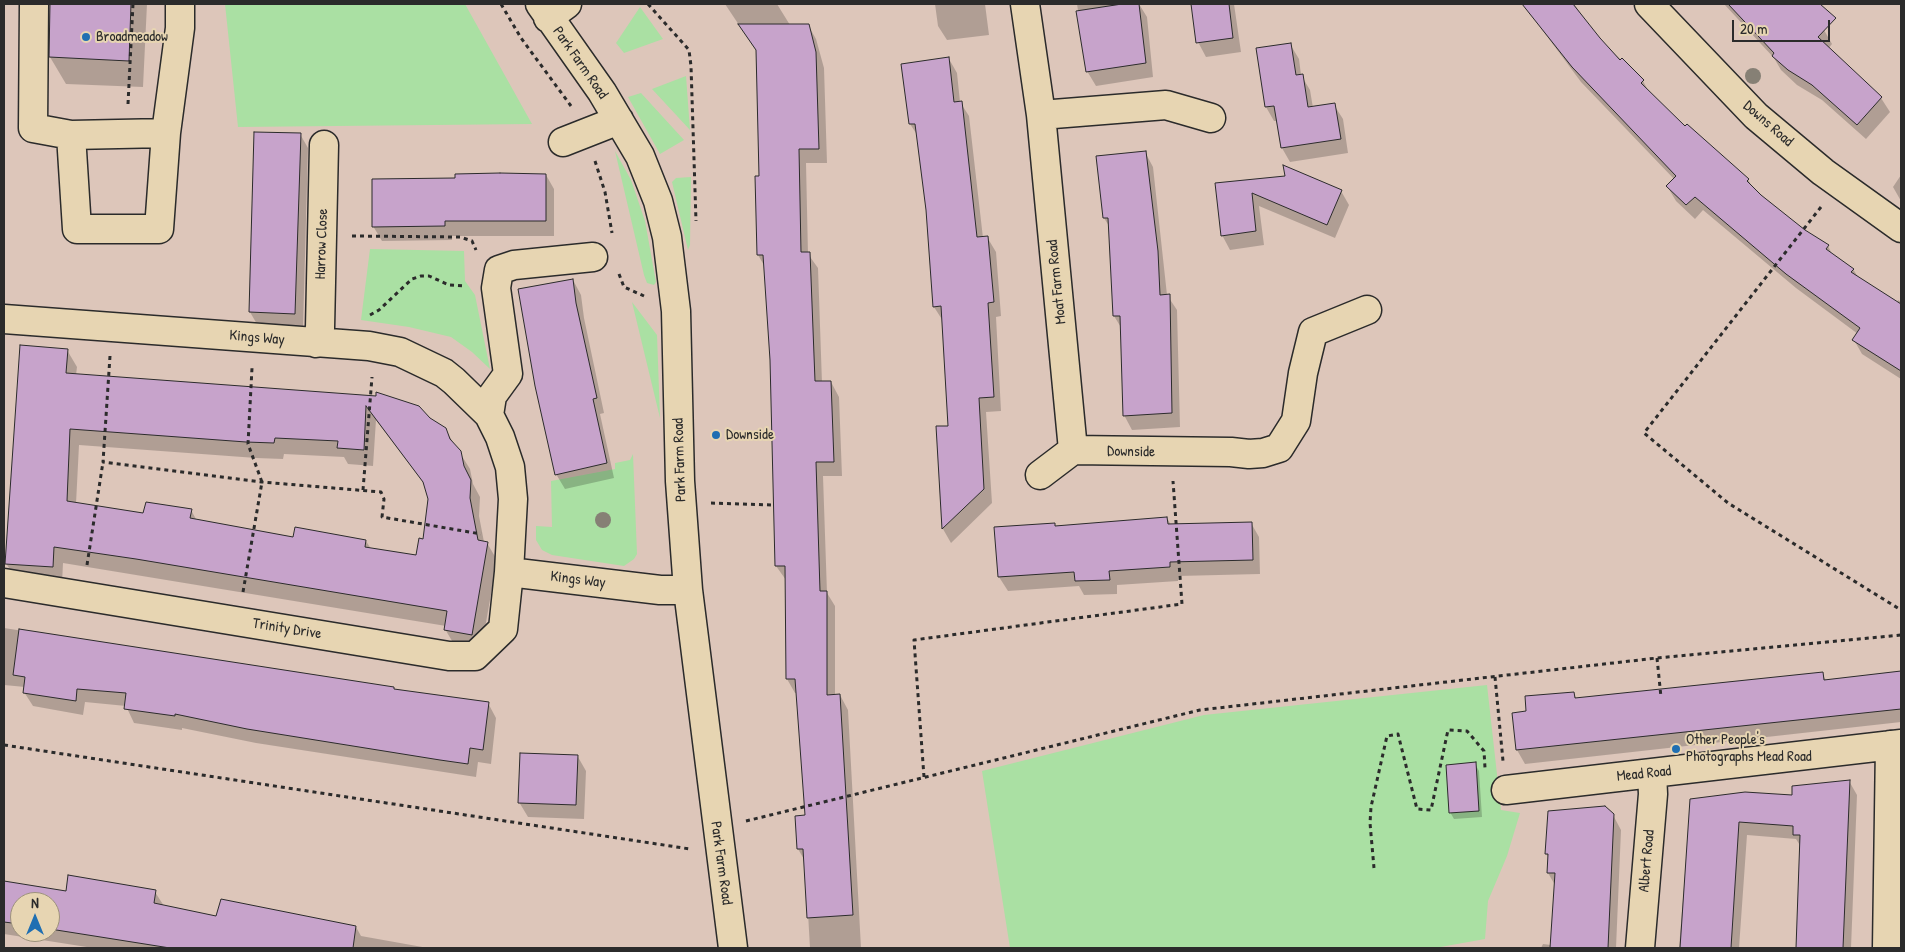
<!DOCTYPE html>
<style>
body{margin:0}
#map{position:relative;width:1905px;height:952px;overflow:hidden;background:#ddc6ba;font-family:"Patrick Hand",sans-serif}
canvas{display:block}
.frame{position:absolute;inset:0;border:5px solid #2b2b2b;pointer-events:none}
.north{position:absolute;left:10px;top:892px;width:50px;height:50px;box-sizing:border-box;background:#e7d5b2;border:1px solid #9c917c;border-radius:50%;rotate:0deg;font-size:14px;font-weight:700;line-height:20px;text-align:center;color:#2b2b2b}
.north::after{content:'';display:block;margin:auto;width:18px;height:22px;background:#1f6fb2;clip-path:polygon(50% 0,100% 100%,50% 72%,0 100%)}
.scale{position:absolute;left:1732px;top:20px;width:98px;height:22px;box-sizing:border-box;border:2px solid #2b2b2b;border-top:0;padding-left:6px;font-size:15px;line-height:18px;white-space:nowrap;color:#2b2b2b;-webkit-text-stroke:4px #e7d5b2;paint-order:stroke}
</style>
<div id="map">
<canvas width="1905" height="952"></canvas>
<div class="frame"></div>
<div class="north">N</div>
<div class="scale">20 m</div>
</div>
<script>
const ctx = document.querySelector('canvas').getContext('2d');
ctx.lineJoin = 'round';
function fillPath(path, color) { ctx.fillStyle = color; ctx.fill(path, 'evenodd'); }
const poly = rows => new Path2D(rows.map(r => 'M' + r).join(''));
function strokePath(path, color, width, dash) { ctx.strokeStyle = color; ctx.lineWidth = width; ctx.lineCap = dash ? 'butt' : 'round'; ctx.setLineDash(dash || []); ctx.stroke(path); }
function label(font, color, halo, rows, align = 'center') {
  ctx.font = font + ' "Patrick Hand",sans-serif'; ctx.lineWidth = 4; ctx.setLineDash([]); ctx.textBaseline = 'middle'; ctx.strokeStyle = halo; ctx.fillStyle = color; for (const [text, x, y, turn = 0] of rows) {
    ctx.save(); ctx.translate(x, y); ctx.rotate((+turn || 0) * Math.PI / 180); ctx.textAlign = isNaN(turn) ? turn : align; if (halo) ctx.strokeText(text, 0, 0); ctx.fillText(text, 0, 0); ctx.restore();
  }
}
fillPath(poly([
 [225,4,465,4,532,124,238,127],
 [640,7,663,39,624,53,616,43],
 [686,76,690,130,652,89],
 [641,93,684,140,660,154,628,97],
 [615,151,631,180,645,221,656,282,654,285,647,283,644,275],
 [691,177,690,245,688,250,672,182,676,178],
 [370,249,464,251,465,281,475,295,490,369,472,352,451,337,409,327,361,320],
 [632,302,657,335,660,418],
 [633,454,637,554,634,559,624,566,552,555,542,550,536,540,536,526,552,527,551,481,615,469,615,463,630,460],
 [1487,685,1501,810,1520,813,1507,856,1488,901,1485,939,1435,948,1010,948,982,771,1204,715]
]), '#aae0a3');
fillPath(poly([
 [51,4,147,4,143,87,66,84,50,57],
 [725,4,777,4,790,25,808,25,816,39,824,68,827,163,806,163,808,254,818,268,822,383,831,382,839,397,842,476,823,476,827,593,835,606,835,696,840,695,848,710,861,948,810,948,805,861,798,849,806,817,797,693,795,693,787,679,786,580,776,566,771,360,765,267,758,255,761,177,757,52],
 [935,4,985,4,989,35,947,40,938,26],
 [1077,4,1139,4,1147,17,1153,77,1096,86,1087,71],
 [1192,4,1234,4,1241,52,1206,57,1198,42],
 [1523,4,1574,4,1599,39,1643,81,1650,94,1685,128,1748,179,1754,191,1804,231,1828,246,1833,256,1853,269,1858,277,1897,303,1898,300,1901,302,1901,379,1862,354,1854,340,1858,334,1796,288,1703,210,1695,219,1676,201,1667,186,1674,179,1581,82],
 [1724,4,1797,4,1824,30,1832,44,1828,49,1881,98,1890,112,1866,139,1822,100,1797,85,1781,70,1774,58],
 [1290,44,1299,59,1301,75,1310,90,1313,108,1334,105,1343,119,1348,153,1290,162,1282,148,1278,121,1274,121,1266,107],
 [949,59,957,73,960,102,969,116,983,238,987,237,996,252,1001,316,996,317,1001,411,986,412,992,503,951,543,943,529,937,428,950,427,943,321,934,307,927,210,918,136,910,124],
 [300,134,308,148,303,328,258,326,250,312],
 [1145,152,1153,167,1167,295,1177,310,1180,427,1132,430,1124,415,1122,329,1114,316,1109,226,1104,218],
 [546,175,554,189,554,236,452,236,452,240,382,241,373,226,456,179],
 [1901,175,1901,201,1893,187],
 [1216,185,1341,191,1349,205,1335,238,1259,206,1264,245,1230,250,1222,235],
 [573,280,581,295,584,318,604,413,600,414,614,478,565,489,556,474],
 [67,350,77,367,76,375,377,397,430,419,445,429,470,469,473,484,480,497,479,516,484,542,487,543,497,560,481,651,455,646,445,629,446,626,63,563,62,584,16,580,6,563],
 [376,420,423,482,430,499,424,540,417,557,371,549,366,541,294,538,197,521,191,510,144,514,76,504,79,445,256,458,283,459,284,454,344,457,348,464,373,466],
 [1167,518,1171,525,1251,523,1259,537,1260,574,1178,576,1178,581,1117,585,1117,594,1084,595,1079,586,1008,591,999,577,1054,524,1056,527],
 [4,628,394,688,395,691,488,703,496,718,491,764,478,762,476,777,256,743,182,728,182,730,134,723,126,706,85,702,83,715,33,706,24,692,25,687,4,685],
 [1901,672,1901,722,1525,764,1517,750,1528,712,1573,693,1577,699,1822,674,1826,680],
 [578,757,586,771,584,819,528,817,519,802],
 [1475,764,1479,771,1482,817,1454,819,1450,812],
 [1849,781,1857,795,1851,948,1797,948,1801,847,1796,839,1747,835,1739,948,1679,948,1691,800,1793,796],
 [1549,812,1613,815,1621,830,1616,948,1541,948,1543,944,1551,945,1555,885,1548,873,1549,858,1546,854],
 [4,882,67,893,155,892,164,906,217,917,356,927,361,936,428,948,93,948,4,934],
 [20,902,50,902,50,932,20,932]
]), '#0003');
const building = poly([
 [50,4,131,4,129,61,49,57,50,4],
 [1122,4,1139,4,1146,63,1086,72,1076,11,1122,4],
 [1191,4,1229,4,1233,38,1196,43,1191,4],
 [1522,4,1573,4,1600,38,1620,60,1622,58,1644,80,1641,83,1685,126,1687,124,1749,179,1747,181,1761,195,1805,230,1829,245,1826,249,1854,269,1851,272,1901,304,1901,371,1852,340,1860,328,1786,274,1695,197,1686,205,1666,186,1676,176,1572,67,1522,4],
 [1728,4,1820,4,1836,18,1818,37,1882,97,1857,125,1812,85,1788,70,1772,56,1774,53,1728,4],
 [738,24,809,24,816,52,819,149,799,149,801,252,810,252,815,381,831,381,834,462,816,462,820,591,827,591,827,695,840,694,853,915,807,918,803,849,797,849,795,816,805,815,795,679,786,679,785,566,775,566,770,360,763,255,757,255,755,176,759,176,756,50,738,24],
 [1291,43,1296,75,1303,74,1308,107,1335,103,1341,139,1281,148,1274,106,1265,107,1256,48,1291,43],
 [949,57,954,102,962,101,977,237,988,236,994,302,988,303,994,397,979,398,984,489,942,529,936,426,948,426,941,306,933,307,926,210,915,124,909,124,901,64,949,57],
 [254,132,301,133,295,314,249,312,254,132],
 [1146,151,1158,251,1160,295,1170,294,1172,413,1123,416,1120,316,1113,316,1108,218,1103,218,1096,156,1146,151],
 [1283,165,1342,190,1327,225,1252,193,1256,231,1221,236,1215,183,1285,176,1283,165],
 [500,173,546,174,546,221,445,221,445,226,372,227,372,179,455,178,455,174,500,173],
 [573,279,576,303,597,398,593,399,607,463,555,475,535,386,518,289,573,279],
 [20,345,68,349,66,373,376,396,376,392,419,406,430,418,446,428,450,439,461,451,464,466,471,480,470,498,478,540,488,542,472,635,444,630,447,611,136,559,54,547,53,567,5,564,20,345],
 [366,406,423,482,428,499,423,539,419,538,416,555,365,547,366,540,295,527,293,537,190,518,192,509,146,502,143,513,67,501,70,429,246,442,274,443,275,438,338,441,337,448,364,450,366,406],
 [1167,517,1168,524,1252,522,1253,560,1170,562,1170,567,1109,571,1110,580,1075,581,1074,572,998,577,994,527,1055,523,1055,526,1167,517],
 [19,629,394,687,394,689,489,702,483,750,470,748,468,764,440,760,247,729,175,714,175,716,124,709,126,693,77,689,76,701,23,693,25,677,13,675,19,629],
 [1901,671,1901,709,1516,750,1512,713,1526,711,1525,696,1574,692,1575,698,1823,672,1824,680,1901,671],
 [520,753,578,755,576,805,518,803,520,753],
 [1476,762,1479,811,1449,813,1446,765,1476,762],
 [1850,780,1843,948,1796,948,1800,835,1793,835,1793,826,1739,822,1731,948,1680,948,1690,799,1745,792,1792,795,1792,786,1850,780],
 [1605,806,1614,814,1608,948,1550,948,1555,873,1547,873,1548,854,1545,854,1548,811,1605,806],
 [68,875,156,890,154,903,216,916,221,899,356,926,353,948,170,948,50,929,50,902,20,902,20,924,4,922,4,881,66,891,68,875]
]);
fillPath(building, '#c7a3cb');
strokePath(building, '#2b2b2b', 1);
const minor = poly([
 [34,4,33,128,71,135,77,229,159,229,166,133,180,28,180,4],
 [540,4,602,92,640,156,658,201,667,237,676,311,680,481,688,590,733,948],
 [1025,4,1041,115,1073,450],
 [1649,4,1756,116,1823,172,1901,228],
 [548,18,567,4],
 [1041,115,1166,105,1211,118],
 [71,135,166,133],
 [563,142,619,120],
 [4,319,369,346,400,352,444,373,454,381,489,415,500,437,510,467,513,499,509,572,660,590,688,590],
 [316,343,320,328,324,145],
 [489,415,492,396,508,374,496,288,499,270,514,265,593,257],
 [1040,475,1073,450,1231,452,1249,454,1263,453,1279,448,1296,421,1303,373,1313,332,1367,310],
 [4,583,449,656,475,656,503,629,509,572],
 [1506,790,1901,744],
 [1640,948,1653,794,1652,773],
 [1887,948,1890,745]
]);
strokePath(minor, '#2b2b2b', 31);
strokePath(poly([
 [501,4,521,38,571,106],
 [648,4,689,50,691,66,696,221],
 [128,104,133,4],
 [595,161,605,192,612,233],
 [1821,207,1644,433,1728,503,1901,610],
 [352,236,460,237,472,241,476,250],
 [619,274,624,287,644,296],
 [370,315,379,310,412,279,421,276,429,276,449,285,465,286],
 [110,356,103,462,262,482,381,492,384,499,382,517,481,534],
 [363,490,372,377],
 [711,503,773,505],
 [87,565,103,462],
 [243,592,262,482,248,444,252,368],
 [1657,658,1661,697],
 [1495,677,1503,761],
 [4,745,690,849],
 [924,777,914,640,1182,604,1173,481],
 [746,821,1200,710,1657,658,1901,635],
 [1374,868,1370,823,1371,807,1387,736,1398,734,1417,809,1431,810,1448,730,1467,731,1484,751,1485,768]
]), '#2b2b2b', 3, [4, 4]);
strokePath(minor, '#e7d5b2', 28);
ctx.fillStyle = '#868075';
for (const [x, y] of [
 [1753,76],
 [603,520]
]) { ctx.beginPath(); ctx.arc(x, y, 8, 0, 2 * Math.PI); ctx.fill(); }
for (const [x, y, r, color] of [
 [86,37,5,"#1f6fb2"],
 [716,435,5,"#1f6fb2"],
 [1676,749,5,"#1f6fb2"]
]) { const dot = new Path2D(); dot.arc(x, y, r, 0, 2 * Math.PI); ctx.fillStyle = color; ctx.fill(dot); strokePath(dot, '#e7d5b2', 2); }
label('15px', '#2b2b2b', '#e7d5b2', [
 ["Broadmeadow",96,37],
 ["Downside",726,435],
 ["Other People's",1686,740],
 ["Photographs Mead Road",1686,757]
], 'left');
label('15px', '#2b2b2b', '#e7d5b2', [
 ["Park Farm Road",580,63,55],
 ["Downs Road",1768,124,41],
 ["Harrow Close",322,244,-88],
 ["Moat Farm Road",1057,282,-96],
 ["Kings Way",257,338,5],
 ["Downside",1131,452,1],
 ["Park Farm Road",680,460,-92],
 ["Kings Way",578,580,7],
 ["Trinity Drive",287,629,9],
 ["Mead Road",1644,774,-6],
 ["Albert Road",1647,861,-85],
 ["Park Farm Road",721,863,82]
]);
</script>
